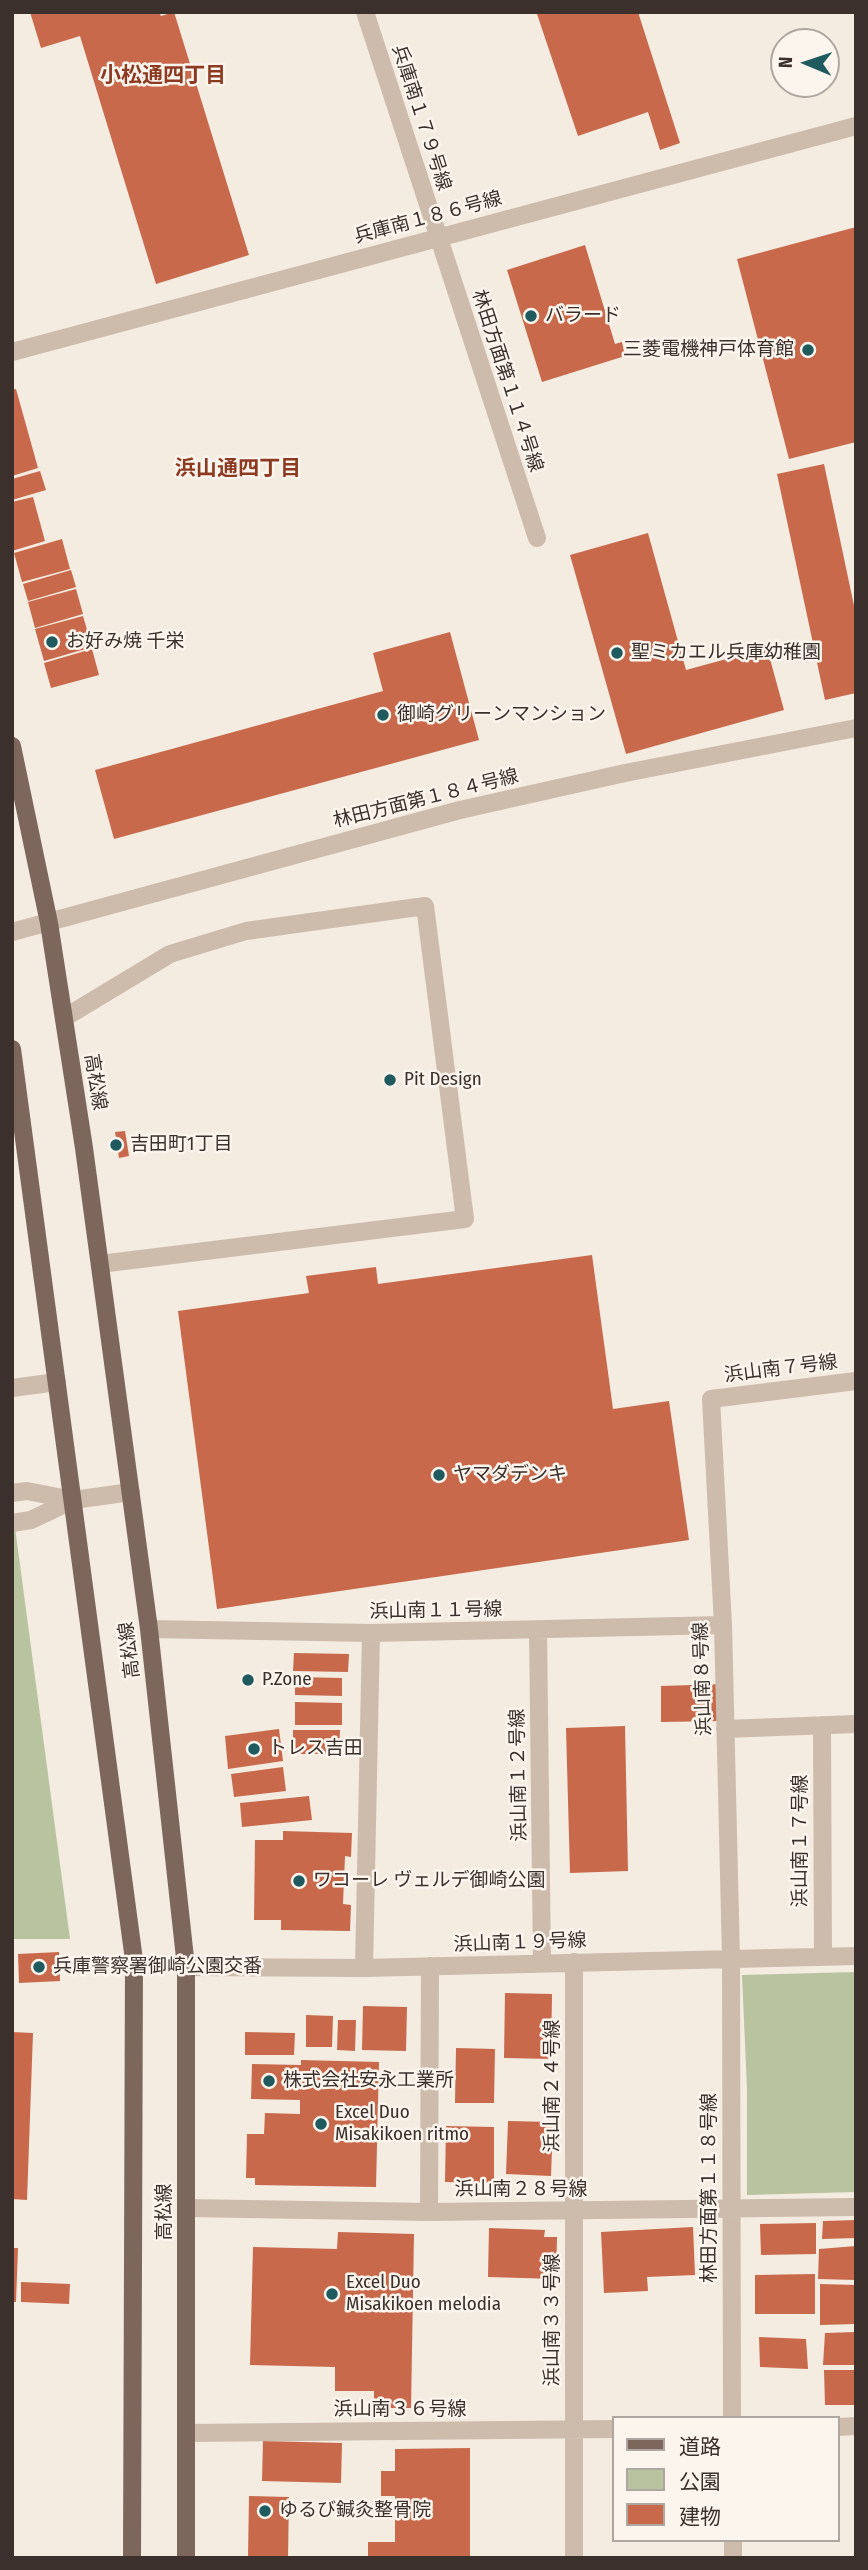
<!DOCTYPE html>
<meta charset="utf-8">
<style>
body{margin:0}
#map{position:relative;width:868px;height:2570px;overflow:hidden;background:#f4ebe1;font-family:"Fira Sans Condensed","Noto Sans JP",sans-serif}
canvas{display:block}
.frame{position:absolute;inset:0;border:14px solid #3b302b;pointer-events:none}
.legend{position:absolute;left:612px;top:2416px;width:228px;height:126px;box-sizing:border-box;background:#fbf5ee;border:2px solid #aea6a0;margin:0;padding:9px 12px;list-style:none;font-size:21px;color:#3b302b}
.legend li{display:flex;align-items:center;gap:14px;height:35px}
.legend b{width:35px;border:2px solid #aea6a0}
.north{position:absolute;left:770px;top:28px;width:70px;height:70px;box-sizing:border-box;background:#fbf5ee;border:2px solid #aea6a0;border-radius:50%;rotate:272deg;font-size:19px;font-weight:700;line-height:28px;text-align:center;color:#3b302b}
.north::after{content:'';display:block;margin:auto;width:24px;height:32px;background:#1f5a5e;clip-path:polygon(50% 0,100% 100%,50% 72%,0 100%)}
</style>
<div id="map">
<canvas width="868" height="2570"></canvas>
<div class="frame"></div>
<ul class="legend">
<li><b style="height:9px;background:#7d675c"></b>道路</li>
<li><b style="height:19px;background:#b8c4a0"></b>公園</li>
<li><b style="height:19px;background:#c8694b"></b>建物</li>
</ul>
<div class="north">N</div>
</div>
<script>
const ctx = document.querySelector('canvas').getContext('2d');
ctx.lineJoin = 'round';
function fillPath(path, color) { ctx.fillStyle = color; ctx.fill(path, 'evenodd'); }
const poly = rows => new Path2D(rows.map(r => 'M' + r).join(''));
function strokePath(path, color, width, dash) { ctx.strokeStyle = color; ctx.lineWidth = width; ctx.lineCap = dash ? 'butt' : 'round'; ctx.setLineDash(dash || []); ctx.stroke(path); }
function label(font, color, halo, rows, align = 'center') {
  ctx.font = font + ' "Fira Sans Condensed","Noto Sans JP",sans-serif'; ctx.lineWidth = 5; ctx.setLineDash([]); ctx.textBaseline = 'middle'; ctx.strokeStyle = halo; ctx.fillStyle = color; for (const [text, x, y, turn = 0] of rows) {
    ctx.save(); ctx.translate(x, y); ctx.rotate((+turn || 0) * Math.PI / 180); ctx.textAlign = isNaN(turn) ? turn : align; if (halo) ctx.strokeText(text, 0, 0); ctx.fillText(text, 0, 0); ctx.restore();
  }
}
fillPath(poly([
 [12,1505,70,1939,12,1939],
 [856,1972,856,2192,747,2195,747,2089,742,1975]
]), '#b8c4a0');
fillPath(poly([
 [30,12,159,12,161,16,174,12,249,255,156,284,80,36,41,48],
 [541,12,638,12,680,143,660,150,648,112,578,136,537,14],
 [856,227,856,442,789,459,737,259],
 [585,245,615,344,622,342,625,356,542,382,507,270],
 [16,389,38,468,12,476,12,390],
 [824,464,856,615,856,693,825,700,777,474],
 [40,471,46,490,12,500,12,479],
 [33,497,45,541,12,551,12,502],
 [648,533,686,670,767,648,784,710,626,754,570,555],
 [62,539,70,569,22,582,14,553],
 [71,570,76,587,28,601,23,584],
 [76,589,83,614,35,628,28,602],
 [83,616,92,647,44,661,35,629],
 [450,632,479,740,114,839,95,770,383,691,373,653],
 [92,649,99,675,51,688,44,663],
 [125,1131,129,1156,119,1158,115,1132],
 [592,1255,613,1409,669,1401,689,1540,217,1609,178,1311,309,1293,306,1276,376,1267,378,1284],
 [294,1653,349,1654,348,1672,293,1671],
 [295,1677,342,1678,342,1696,295,1695],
 [723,1684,720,1721,661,1722,661,1686],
 [295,1702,342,1703,342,1725,295,1725],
 [625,1726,628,1871,570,1873,566,1728],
 [279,1729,283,1761,228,1769,225,1736],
 [293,1730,340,1730,339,1754,293,1754],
 [283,1767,286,1791,234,1797,231,1774],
 [309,1796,312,1820,242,1827,240,1803],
 [283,1831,352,1833,351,1857,345,1856,343,1904,351,1905,350,1931,281,1930,281,1920,254,1920,255,1840,283,1840],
 [59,1952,60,1981,19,1983,18,1954],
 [505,1993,552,1994,551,2059,504,2058],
 [363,2006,407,2007,406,2051,362,2050],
 [306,2015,333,2016,332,2047,306,2047],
 [338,2020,356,2020,355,2051,337,2050],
 [12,2032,33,2033,27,2200,12,2199],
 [245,2032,295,2033,294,2055,245,2055],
 [456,2048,495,2049,494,2103,455,2103],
 [301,2060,379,2062,376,2187,255,2185,255,2178,246,2178,247,2134,264,2134,265,2113,300,2114,300,2100,251,2099,252,2064,301,2065],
 [508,2121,553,2122,551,2176,506,2174],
 [446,2126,494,2127,494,2183,445,2182],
 [856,2220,856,2238,822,2239,823,2221],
 [816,2223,816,2254,761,2255,760,2224],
 [693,2227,695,2275,647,2277,648,2291,604,2293,601,2232],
 [489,2228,545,2230,544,2237,557,2237,556,2279,488,2277],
 [338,2232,414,2234,411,2408,374,2408,374,2391,335,2391,335,2367,250,2365,253,2247,337,2249],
 [856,2246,856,2280,818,2279,819,2249],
 [12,2248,18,2248,16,2302,12,2302],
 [815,2274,815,2314,755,2314,755,2275],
 [21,2282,70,2284,69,2304,21,2302],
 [820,2284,856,2285,856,2324,820,2325],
 [856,2332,856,2365,823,2365,825,2333],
 [759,2337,806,2339,808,2369,760,2367],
 [824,2370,856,2370,856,2405,825,2405],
 [263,2441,342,2443,341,2483,262,2481],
 [470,2448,470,2558,368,2558,368,2542,395,2542,395,2496,381,2496,381,2471,395,2471,395,2449],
 [249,2496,289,2497,288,2558,248,2558]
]), '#c8694b');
strokePath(poly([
 [365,12,537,538],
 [12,352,856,126],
 [12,932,460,810,625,773,856,728],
 [64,1018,170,954,246,931,425,906,465,1219,100,1264],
 [12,1388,57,1382],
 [12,1493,27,1491,73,1500],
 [12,1523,31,1520,73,1500,131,1492],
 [149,1629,371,1633,723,1625],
 [538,1629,542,1963],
 [822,1725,823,1957],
 [725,1729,856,1724],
 [574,1962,574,2558],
 [186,1967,364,1968,856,1956],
 [364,1968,371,1633],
 [186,2208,429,2212,856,2207],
 [429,2212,430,1966],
 [732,2418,731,1958,723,1625,711,1399,856,1381],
 [838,2427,856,2426],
 [186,2433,614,2429],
 [733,2540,733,2558]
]), '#cdbbac', 18);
strokePath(poly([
 [12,746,49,923,84,1148,149,1629,186,1967,186,2558],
 [12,1049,134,1960,132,2558]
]), '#7d675c', 18);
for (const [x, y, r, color] of [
 [531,316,7,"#1f5a5e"],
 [808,350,7,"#1f5a5e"],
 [52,642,7,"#1f5a5e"],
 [617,653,7,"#1f5a5e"],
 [383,715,7,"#1f5a5e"],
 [390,1080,7,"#1f5a5e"],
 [116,1145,7,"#1f5a5e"],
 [439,1475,7,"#1f5a5e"],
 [248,1680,7,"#1f5a5e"],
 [254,1749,7,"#1f5a5e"],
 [299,1881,7,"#1f5a5e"],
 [39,1967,7,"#1f5a5e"],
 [269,2081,7,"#1f5a5e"],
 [321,2124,7,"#1f5a5e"],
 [332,2294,7,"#1f5a5e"],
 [265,2511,7,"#1f5a5e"]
]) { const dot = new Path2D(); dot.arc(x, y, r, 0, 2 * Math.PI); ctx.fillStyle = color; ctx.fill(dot); strokePath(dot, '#fbf5ee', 2.5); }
label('19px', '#3b302b', '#fbf5ee', [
 ["兵庫南１７９号線",421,118,72],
 ["兵庫南１８６号線",428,218,-15],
 ["林田方面第１１４号線",507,381,72],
 ["林田方面第１８４号線",426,799,-14],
 ["高松線",95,1082,81],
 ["浜山南７号線",781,1369,-7],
 ["浜山南１１号線",436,1611,-1],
 ["高松線",130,1650,-97],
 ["浜山南８号線",703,1679,-92],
 ["浜山南１２号線",519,1775,-91],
 ["浜山南１７号線",801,1841,-90],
 ["浜山南１９号線",520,1943,-2],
 ["浜山南２４号線",553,2086,-90],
 ["林田方面第１１８号線",710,2188,-90],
 ["浜山南２８号線",521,2190],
 ["高松線",165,2212,-90],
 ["浜山南３３号線",553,2320,-90],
 ["浜山南３６号線",400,2410]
]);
label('19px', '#3b302b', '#fbf5ee', [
 ["バラード",545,316],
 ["三菱電機神戸体育館",794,350,"right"],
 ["お好み焼 千栄",66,642],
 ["聖ミカエル兵庫幼稚園",631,653],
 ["御崎グリーンマンション",397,715],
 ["Pit Design",404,1080],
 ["吉田町1丁目",130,1145],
 ["ヤマダデンキ",453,1475],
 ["P.Zone",262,1680],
 ["トレス吉田",268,1749],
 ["ワコーレ ヴェルデ御崎公園",313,1881],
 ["兵庫警察署御崎公園交番",53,1967],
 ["株式会社安永工業所",283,2081],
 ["Excel Duo",335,2113],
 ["Misakikoen ritmo",335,2135],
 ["Excel Duo",346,2283],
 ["Misakikoen melodia",346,2305],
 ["ゆるび鍼灸整骨院",279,2511]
], 'left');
label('bold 21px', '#8c3b22', '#fbf5ee', [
 ["小松通四丁目",163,76],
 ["浜山通四丁目",238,469]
]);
</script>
